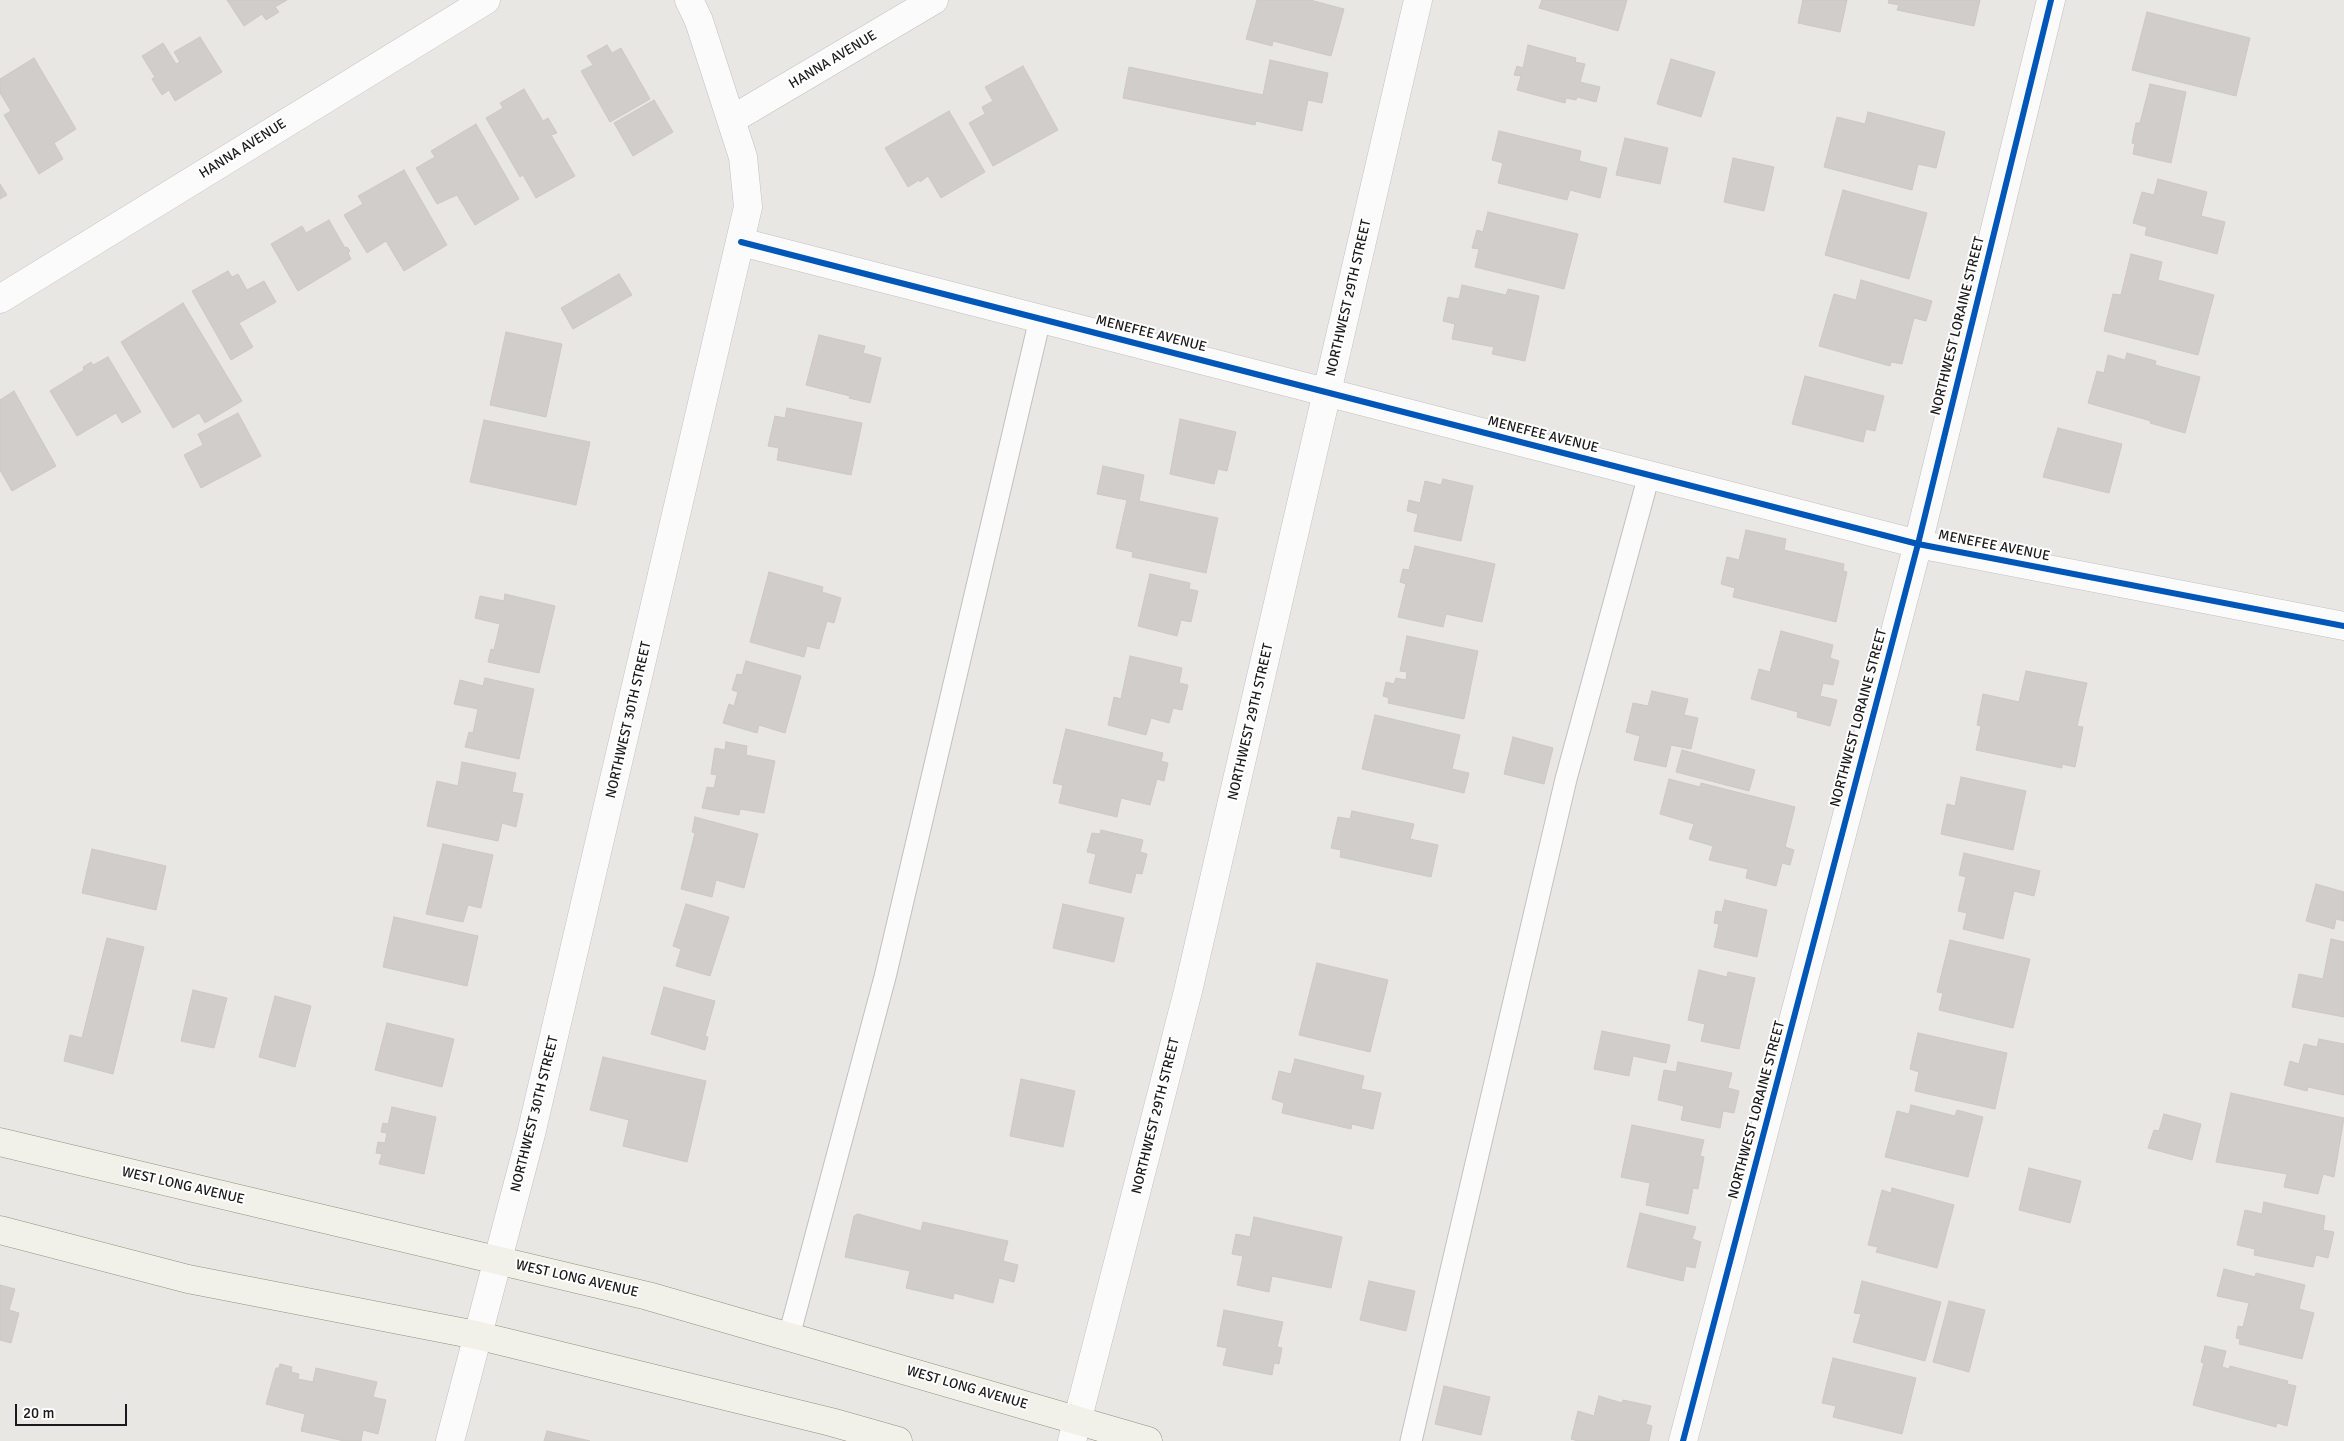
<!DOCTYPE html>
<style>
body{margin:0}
#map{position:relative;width:2344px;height:1441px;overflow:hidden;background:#e9e7e3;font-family:Signika,sans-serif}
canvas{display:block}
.scale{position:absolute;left:15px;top:1404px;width:112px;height:22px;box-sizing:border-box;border:2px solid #1a1a1a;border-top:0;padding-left:6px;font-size:15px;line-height:18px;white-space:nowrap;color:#1a1a1a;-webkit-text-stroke:4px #fff;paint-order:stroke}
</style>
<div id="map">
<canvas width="2344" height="1441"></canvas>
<div class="scale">20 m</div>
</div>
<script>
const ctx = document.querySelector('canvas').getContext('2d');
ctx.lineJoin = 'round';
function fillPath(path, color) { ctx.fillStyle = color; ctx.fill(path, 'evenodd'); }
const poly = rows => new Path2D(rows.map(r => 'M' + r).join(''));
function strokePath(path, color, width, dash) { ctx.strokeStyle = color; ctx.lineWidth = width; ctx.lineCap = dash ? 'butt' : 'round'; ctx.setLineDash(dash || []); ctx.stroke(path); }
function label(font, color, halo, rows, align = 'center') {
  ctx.font = font + ' Signika,sans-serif'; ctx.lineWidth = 4; ctx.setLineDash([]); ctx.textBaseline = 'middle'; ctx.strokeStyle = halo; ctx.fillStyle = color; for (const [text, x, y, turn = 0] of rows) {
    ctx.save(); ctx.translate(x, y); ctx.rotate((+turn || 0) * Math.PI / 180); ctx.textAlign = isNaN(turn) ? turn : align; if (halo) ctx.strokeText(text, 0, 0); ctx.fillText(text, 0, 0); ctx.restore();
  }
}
const building = poly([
 [227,0,287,0,275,7,279,12,266,20,262,14,244,26,227,0],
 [1257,0,1310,0,1344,9,1331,56,1273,41,1272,46,1246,39,1257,0],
 [1542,0,1627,0,1618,31,1539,8,1542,0],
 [1803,0,1847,0,1840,32,1798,23,1803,0],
 [1889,0,1980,0,1974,26,1897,10,1899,5,1888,3,1889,0],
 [2147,12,2250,38,2236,96,2132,70,2147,12],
 [200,37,222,72,175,101,169,90,162,95,152,79,155,77,142,56,163,43,176,64,180,62,174,52,200,37],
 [607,45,612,53,621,48,650,99,610,122,581,71,593,65,587,56,607,45],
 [1528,45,1576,58,1575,62,1585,64,1580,82,1600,87,1596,102,1577,97,1576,100,1566,98,1565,103,1517,90,1521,76,1514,75,1517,66,1523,68,1528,45],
 [34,58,76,129,54,143,63,159,39,174,4,115,11,111,0,93,0,79,34,58],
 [1671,59,1715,72,1701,117,1657,104,1671,59],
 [1270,60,1328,73,1322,103,1308,100,1302,131,1256,121,1255,125,1123,98,1129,67,1263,95,1270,60],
 [1023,66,1058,130,993,166,969,123,985,114,982,107,993,101,985,87,1023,66],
 [2150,84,2186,92,2171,163,2133,154,2135,144,2132,143,2136,123,2140,123,2150,84],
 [524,89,543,121,548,118,557,133,551,135,575,176,536,198,523,175,520,177,486,118,503,108,500,103,524,89],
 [654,100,673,132,633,156,614,123,654,100],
 [949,111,985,172,941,198,928,176,920,182,919,180,908,187,885,148,949,111],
 [1868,112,1945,132,1936,168,1918,164,1912,190,1824,167,1837,117,1865,124,1868,112],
 [476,124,519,199,475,225,457,195,437,204,416,168,435,157,431,151,476,124],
 [1499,131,1581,151,1579,161,1607,168,1600,198,1570,190,1567,200,1498,183,1503,163,1492,160,1499,131],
 [1625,138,1668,148,1660,184,1616,175,1625,138],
 [1733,158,1774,167,1764,211,1724,202,1733,158],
 [404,170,447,245,404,271,386,241,367,253,344,215,363,204,358,196,404,170],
 [2158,179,2207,192,2201,216,2225,222,2217,254,2145,235,2147,227,2133,223,2142,192,2154,195,2158,179],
 [0,184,7,195,0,199,0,184],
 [1843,190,1927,213,1909,279,1825,255,1843,190],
 [1488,212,1578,234,1564,289,1475,267,1479,249,1472,248,1477,230,1483,232,1488,212],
 [329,220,345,248,347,247,350,251,348,253,351,259,298,291,271,244,302,226,306,233,329,220],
 [2131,254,2162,262,2158,280,2214,295,2198,355,2104,331,2113,294,2121,295,2131,254],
 [228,271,232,277,238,274,247,290,264,281,276,302,239,323,253,347,231,360,192,291,228,271],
 [619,274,632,295,573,329,561,308,619,274],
 [1861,280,1932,301,1926,321,1914,318,1902,364,1891,362,1890,366,1819,346,1834,294,1856,300,1861,280],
 [1462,285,1506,295,1508,289,1539,296,1525,361,1492,354,1494,347,1452,339,1455,324,1443,321,1448,297,1459,299,1462,285],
 [183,303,242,401,205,423,199,413,173,428,121,342,183,303],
 [506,332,562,344,546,417,490,405,506,332],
 [819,335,865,346,863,353,881,358,870,403,849,398,850,396,806,385,819,335],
 [2127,353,2156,361,2155,365,2200,377,2185,433,2150,423,2151,421,2088,403,2097,371,2104,373,2108,355,2125,360,2127,353],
 [108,357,141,412,122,423,116,413,77,436,50,391,84,370,83,367,91,362,93,365,108,357],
 [1805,376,1884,396,1875,431,1866,429,1863,442,1792,424,1805,376],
 [14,391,56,466,12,491,0,470,0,400,14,391],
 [787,408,862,423,851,475,777,460,779,448,768,446,775,416,785,418,787,408],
 [238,413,261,456,201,488,184,455,203,445,198,434,238,413],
 [1180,419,1236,432,1227,471,1218,469,1214,484,1170,474,1180,419],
 [484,420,590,442,576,505,470,482,484,420],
 [2058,428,2122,444,2109,493,2043,477,2058,428],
 [1103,466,1144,475,1139,501,1218,518,1206,573,1132,557,1133,552,1116,548,1127,500,1097,494,1103,466],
 [1443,479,1473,486,1461,541,1414,531,1418,514,1407,511,1409,500,1420,503,1425,481,1441,485,1443,479],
 [1746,530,1786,539,1784,550,1844,564,1843,571,1847,572,1836,622,1733,597,1735,588,1721,584,1727,557,1739,560,1746,530],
 [1415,546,1495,564,1482,622,1446,614,1443,627,1398,617,1406,584,1400,582,1403,569,1409,570,1415,546],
 [769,572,823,587,822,592,841,598,834,623,827,621,819,649,807,646,804,657,750,642,769,572],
 [1150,574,1190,583,1189,589,1198,591,1191,622,1181,620,1177,636,1138,626,1150,574],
 [505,594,555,606,539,673,488,662,491,649,494,650,500,624,475,618,480,596,504,601,505,594],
 [1781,631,1833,645,1830,658,1839,661,1833,685,1823,683,1820,696,1837,700,1830,726,1797,717,1798,712,1751,699,1759,669,1770,672,1781,631],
 [1407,636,1478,651,1464,719,1388,703,1389,698,1383,696,1386,682,1394,684,1396,678,1406,680,1407,672,1400,671,1407,636],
 [1130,656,1182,668,1179,683,1188,685,1182,710,1173,708,1169,723,1151,718,1146,735,1108,725,1114,697,1121,699,1130,656],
 [746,661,801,676,785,733,759,725,757,733,723,723,729,704,734,706,738,692,732,690,737,674,742,675,746,661],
 [2026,671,2087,683,2077,726,2083,727,2075,767,2062,764,2062,768,1976,750,1981,726,1977,725,1983,694,2019,702,2026,671],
 [485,678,534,689,519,759,465,747,469,732,473,733,478,709,454,704,460,680,483,686,485,678],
 [1652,691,1688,699,1684,715,1698,718,1691,749,1671,745,1666,767,1634,760,1640,736,1626,732,1633,703,1648,706,1652,691],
 [1375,715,1460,735,1452,769,1469,773,1464,793,1362,769,1375,715],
 [1066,729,1163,753,1161,761,1168,763,1164,781,1157,779,1150,805,1121,798,1117,817,1059,803,1063,785,1053,783,1066,729],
 [1513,737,1553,748,1544,784,1504,774,1513,737],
 [726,742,747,746,746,755,775,761,764,813,740,809,739,815,702,808,707,787,714,788,717,775,711,774,715,748,725,750,726,742],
 [1682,750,1755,770,1749,791,1676,772,1682,750],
 [462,762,516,773,512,792,523,794,516,827,502,823,498,841,427,826,437,781,458,786,462,762],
 [1961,777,2026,791,2013,850,1941,834,1947,804,1955,806,1961,777],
 [1669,779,1700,787,1701,783,1795,807,1785,847,1794,850,1790,865,1782,863,1776,886,1746,878,1748,869,1709,860,1713,846,1689,839,1694,824,1660,814,1669,779],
 [1352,811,1414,824,1410,839,1438,845,1431,877,1340,857,1341,850,1331,848,1338,817,1350,819,1352,811],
 [695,817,758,834,744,888,716,880,712,897,681,889,695,833,692,832,695,817],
 [1101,830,1143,840,1140,852,1147,854,1142,874,1136,873,1131,893,1089,883,1096,854,1087,852,1092,833,1100,834,1101,830],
 [443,844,493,855,481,908,468,905,463,922,426,914,443,844],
 [92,849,166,866,156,910,82,893,92,849],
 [1964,853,2040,871,2034,896,2014,891,2003,939,1963,929,1967,913,1958,911,1966,877,1959,875,1964,853],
 [2316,884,2344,892,2344,921,2336,919,2334,929,2306,921,2316,884],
 [1725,900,1767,910,1757,957,1714,947,1719,924,1714,923,1716,911,1722,912,1725,900],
 [686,904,729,917,710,976,676,966,681,949,673,946,686,904],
 [1063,904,1124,918,1114,962,1053,948,1063,904],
 [394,917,478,936,467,986,383,967,394,917],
 [107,938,144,947,113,1074,64,1061,70,1035,82,1038,107,938],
 [2331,939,2344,942,2344,1017,2292,1007,2299,974,2323,979,2331,939],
 [1950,940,2030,959,2013,1028,1939,1010,1943,993,1937,992,1950,940],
 [1317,963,1388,980,1370,1052,1299,1035,1317,963],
 [1699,970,1727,977,1728,972,1755,978,1739,1049,1701,1041,1705,1024,1688,1020,1699,970],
 [664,987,715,1001,705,1036,708,1037,705,1050,651,1034,664,987],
 [193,990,227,998,214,1048,181,1041,193,990],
 [275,996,311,1006,295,1067,259,1057,275,996],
 [387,1023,454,1039,442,1087,375,1070,387,1023],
 [1602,1031,1670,1045,1666,1063,1633,1056,1629,1076,1594,1069,1602,1031],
 [1918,1033,2007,1053,1995,1109,1915,1091,1919,1072,1910,1069,1918,1033],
 [2319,1039,2344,1044,2344,1095,2308,1087,2307,1091,2284,1085,2290,1061,2299,1064,2304,1044,2317,1047,2319,1039],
 [603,1057,706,1081,687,1162,623,1146,629,1120,590,1110,603,1057],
 [1295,1059,1364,1076,1361,1089,1381,1093,1373,1129,1352,1124,1351,1129,1282,1113,1284,1103,1272,1099,1279,1071,1291,1074,1295,1059],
 [1678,1062,1732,1073,1728,1088,1739,1091,1734,1113,1723,1111,1720,1128,1681,1120,1684,1106,1658,1100,1664,1070,1676,1072,1678,1062],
 [1021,1079,1075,1091,1063,1147,1010,1136,1021,1079],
 [2231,1093,2344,1118,2334,1177,2323,1174,2318,1194,2284,1187,2287,1174,2216,1162,2231,1093],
 [1911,1105,1955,1116,1957,1110,1983,1117,1968,1177,1885,1157,1897,1111,1909,1114,1911,1105],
 [392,1107,436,1117,424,1174,379,1164,382,1154,376,1153,378,1142,385,1143,387,1133,381,1132,383,1123,388,1124,392,1107],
 [2164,1114,2201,1124,2192,1160,2148,1148,2154,1130,2159,1131,2164,1114],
 [1632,1125,1704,1140,1700,1156,1704,1157,1698,1189,1693,1188,1688,1214,1646,1205,1650,1183,1621,1177,1632,1125],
 [2029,1168,2081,1181,2070,1223,2019,1210,2029,1168],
 [1892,1188,1954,1205,1937,1268,1876,1252,1878,1247,1868,1245,1882,1190,1891,1193,1892,1188],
 [2264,1202,2325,1216,2323,1230,2334,1232,2328,1258,2316,1255,2313,1267,2254,1255,2255,1249,2237,1245,2245,1210,2262,1214,2264,1202],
 [1640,1213,1696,1227,1692,1239,1701,1242,1695,1268,1686,1266,1683,1281,1627,1267,1640,1213],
 [858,1214,921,1231,923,1222,1008,1241,1003,1261,1018,1265,1014,1282,999,1278,993,1303,954,1293,953,1299,906,1288,910,1271,845,1257,854,1216,858,1214],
 [1254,1217,1342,1237,1331,1288,1272,1276,1269,1292,1237,1285,1243,1256,1232,1254,1236,1234,1250,1237,1254,1217],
 [2224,1269,2255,1277,2256,1273,2305,1285,2299,1309,2314,1313,2302,1359,2239,1344,2240,1339,2236,1338,2238,1326,2243,1327,2249,1303,2217,1296,2224,1269],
 [1369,1281,1415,1291,1406,1331,1360,1320,1369,1281],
 [1862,1281,1941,1302,1925,1361,1853,1342,1861,1314,1854,1313,1862,1281],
 [0,1285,15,1289,9,1310,19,1313,11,1343,0,1340,0,1285],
 [1949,1301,1985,1310,1969,1372,1933,1362,1949,1301],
 [1224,1310,1283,1322,1277,1347,1282,1348,1279,1364,1274,1363,1272,1375,1223,1365,1227,1348,1217,1346,1224,1310],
 [2205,1346,2226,1351,2222,1367,2229,1369,2230,1366,2288,1381,2287,1384,2296,1386,2287,1426,2277,1423,2276,1427,2193,1405,2204,1363,2201,1362,2205,1346],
 [1833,1358,1916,1378,1902,1434,1833,1417,1836,1406,1822,1403,1833,1358],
 [280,1364,292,1367,291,1372,299,1374,298,1379,313,1382,316,1368,377,1382,373,1397,386,1400,378,1434,363,1430,361,1441,344,1441,301,1431,305,1414,266,1404,276,1368,279,1368,280,1364],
 [1444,1386,1490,1397,1481,1435,1435,1424,1444,1386],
 [1599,1396,1622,1403,1623,1400,1651,1406,1646,1424,1652,1426,1649,1441,1578,1441,1571,1439,1578,1411,1594,1416,1599,1396],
 [547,1431,590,1441,544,1441,547,1431]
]);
fillPath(building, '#d0cdca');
strokePath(building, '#ccc8c4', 1);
const service = poly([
 [789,1336,885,977,1040,319],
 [1411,1441,1566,779,1649,475]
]);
const minor = poly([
 [731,120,934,0],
 [741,242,1918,544,2344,626],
 [0,299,486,0],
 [450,1441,531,1134,748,207,743,157,699,21,689,0],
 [1072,1441,1188,991,1418,0],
 [1683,1441,1918,544,2051,0]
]);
const secondary = poly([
 [0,1142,648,1296,1148,1441],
 [0,1230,188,1279,476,1335,831,1422,898,1441]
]);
strokePath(service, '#c1c0bf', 23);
strokePath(minor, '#c1c0bf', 29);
strokePath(secondary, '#90917c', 29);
strokePath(service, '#fcfbfb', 21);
strokePath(minor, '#fcfbfb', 28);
strokePath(secondary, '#f2f1e9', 28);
strokePath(poly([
 [741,242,1918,544,2344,626],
 [1683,1441,1918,544,2051,0]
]), '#0057b8', 6);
label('14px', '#1a1a1a', '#fff', [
 ["HANNA AVENUE",833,60,-31],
 ["HANNA AVENUE",243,149,-32],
 ["NORTHWEST 29TH STREET",1349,298,-77],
 ["NORTHWEST LORAINE STREET",1958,326,-76],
 ["MENEFEE AVENUE",1151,334,14],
 ["MENEFEE AVENUE",1543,435,14],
 ["MENEFEE AVENUE",1994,546,11],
 ["NORTHWEST LORAINE STREET",1859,718,-75],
 ["NORTHWEST 30TH STREET",629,720,-77],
 ["NORTHWEST 29TH STREET",1251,722,-77],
 ["NORTHWEST LORAINE STREET",1757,1110,-75],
 ["NORTHWEST 30TH STREET",535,1114,-76],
 ["NORTHWEST 29TH STREET",1156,1116,-76],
 ["WEST LONG AVENUE",183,1186,13],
 ["WEST LONG AVENUE",577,1279,13],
 ["WEST LONG AVENUE",967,1388,16]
]);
</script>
